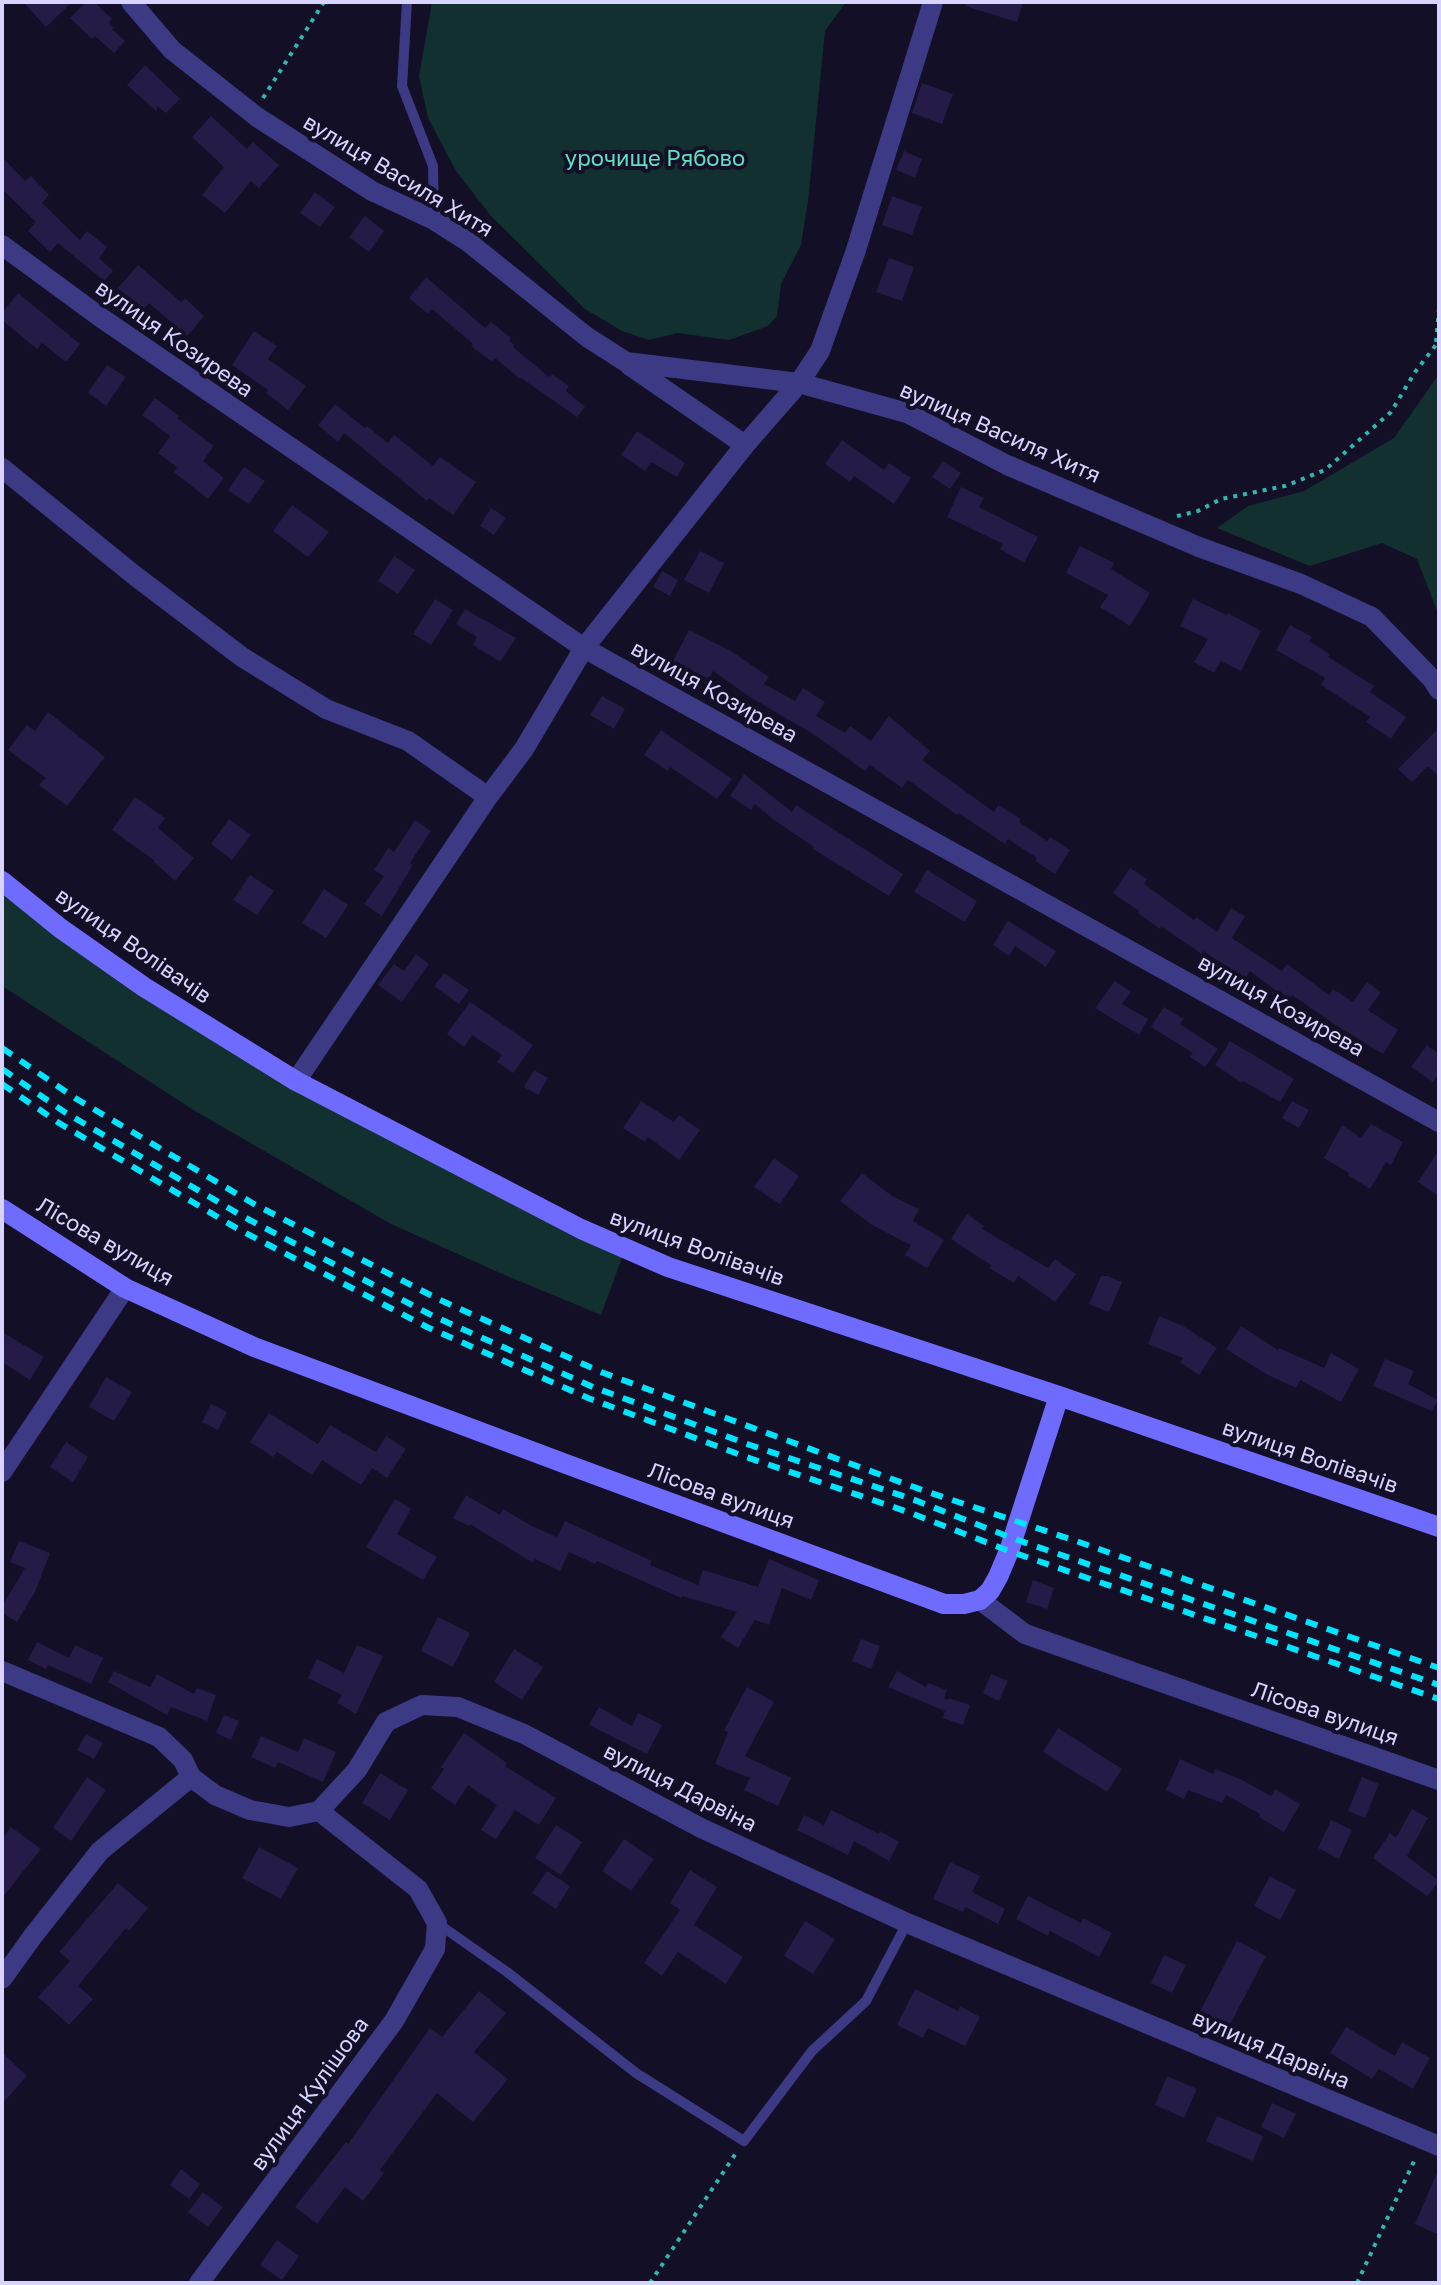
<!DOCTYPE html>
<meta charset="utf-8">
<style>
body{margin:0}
#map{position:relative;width:1441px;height:2285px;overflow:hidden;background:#130f26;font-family:"Golos Text",sans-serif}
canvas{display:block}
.frame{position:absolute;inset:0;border:4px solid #d9d4ff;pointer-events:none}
</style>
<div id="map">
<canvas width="1441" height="2285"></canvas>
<div class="frame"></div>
</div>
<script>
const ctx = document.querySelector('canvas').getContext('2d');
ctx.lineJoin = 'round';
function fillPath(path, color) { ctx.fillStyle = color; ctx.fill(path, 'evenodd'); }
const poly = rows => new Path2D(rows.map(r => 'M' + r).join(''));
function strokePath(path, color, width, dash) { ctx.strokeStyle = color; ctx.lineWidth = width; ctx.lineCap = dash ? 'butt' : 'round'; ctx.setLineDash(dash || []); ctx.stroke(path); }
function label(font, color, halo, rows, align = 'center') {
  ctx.font = font + ' "Golos Text",sans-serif'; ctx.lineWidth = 8; ctx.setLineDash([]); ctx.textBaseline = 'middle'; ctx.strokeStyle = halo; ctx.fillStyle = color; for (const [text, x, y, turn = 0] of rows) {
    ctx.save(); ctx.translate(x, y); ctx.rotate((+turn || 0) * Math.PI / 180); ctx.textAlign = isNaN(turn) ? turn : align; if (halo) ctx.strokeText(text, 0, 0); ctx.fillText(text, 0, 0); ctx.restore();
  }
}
fillPath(poly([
 [432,2,846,2,825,31,808,201,801,245,781,284,777,316,768,326,729,340,677,333,649,340,622,331,585,309,491,216,456,171,428,118,419,76],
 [1439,374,1439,616,1417,559,1382,543,1310,566,1217,528,1248,506,1304,491,1394,438],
 [2,888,110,971,623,1255,601,1315,500,1273,391,1224,195,1111,2,986]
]), '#12302f');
fillPath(poly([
 [23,2,72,2,46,27],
 [86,2,94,2,112,19,109,22,114,28,112,29,125,41,114,53,95,36,92,39,70,18],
 [965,2,1023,2,1017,22,965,6],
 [145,65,180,99,166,113,157,106,157,112,127,85],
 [922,83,953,94,942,124,912,113],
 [211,116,247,149,253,142,279,165,259,188,251,181,225,213,202,195,224,167,192,137],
 [904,151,922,159,915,178,896,170],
 [2,157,25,181,31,176,49,195,42,203,80,240,87,231,107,247,99,258,113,271,104,281,58,243,50,252,28,231,36,222,2,189],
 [315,192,335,207,320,227,300,213],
 [892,196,922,207,912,235,882,225],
 [365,216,384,231,369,252,349,237],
 [889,258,914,267,902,301,876,292],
 [138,265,181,302,185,298,204,316,187,336,149,303,143,310,118,288],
 [426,277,485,328,491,322,511,338,509,341,515,345,513,347,549,377,552,374,569,386,566,391,585,407,577,417,521,378,520,379,495,358,492,362,471,346,473,344,432,309,428,314,409,298],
 [18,293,80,344,66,362,42,343,37,349,2,320,2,313],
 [254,331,277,346,268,359,306,386,288,410,266,393,268,390,232,365],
 [107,365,126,377,106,406,88,393],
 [155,398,179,416,177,418,214,446,203,461,224,478,208,499,174,472,177,467,158,453,170,436,142,415],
 [335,404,365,428,367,426,388,443,394,435,433,466,440,457,476,482,453,515,429,498,427,501,344,433,338,442,318,425],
 [637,431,685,463,677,477,651,462,645,471,621,455],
 [842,440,884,470,889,463,911,478,894,504,854,476,850,482,825,464],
 [943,461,961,473,950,489,932,477],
 [244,467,265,481,249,504,228,490],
 [961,487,984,498,979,507,1038,537,1024,563,1000,549,1003,544,947,517],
 [292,505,329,532,308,557,273,531],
 [491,508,506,518,494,535,480,526],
 [1080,546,1114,563,1111,569,1150,593,1130,626,1100,607,1108,595,1066,573],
 [700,551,724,563,709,593,684,580],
 [394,556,415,570,398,594,378,581],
 [662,571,678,580,670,596,653,587],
 [435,599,453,610,431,645,413,634],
 [1193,599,1227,615,1228,613,1261,631,1241,671,1221,661,1214,673,1194,662,1208,639,1180,626],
 [465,609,516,638,500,662,473,645,477,637,456,624],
 [1290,625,1312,637,1309,641,1330,654,1328,657,1374,686,1370,692,1406,717,1391,739,1366,722,1370,717,1321,685,1325,678,1276,650],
 [689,630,731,651,769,677,764,684,795,701,803,688,825,702,816,716,845,733,850,726,871,741,889,716,930,751,922,760,994,812,998,805,1021,819,1019,822,1047,841,1050,837,1070,850,1055,874,1035,861,1037,858,1008,839,1005,844,958,813,957,815,908,780,902,788,870,765,865,771,813,734,750,697,713,671,709,679,673,661],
 [602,696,625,709,614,729,590,715],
 [48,712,105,757,67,806,39,785,46,778,8,750,27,725,35,731],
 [1439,728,1439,777,1428,766,1412,782,1398,769],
 [661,730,732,779,717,799,670,767,668,771,644,755],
 [744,774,792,812,796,805,903,874,889,896,813,849,814,847,774,820,755,804,751,810,730,796],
 [135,797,165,818,158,828,194,858,175,881,154,862,155,861,112,830],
 [229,819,251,835,232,860,211,844],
 [415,820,431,831,410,863,413,865,382,916,364,904,384,876,374,870,388,848,394,852],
 [1130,868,1147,879,1144,884,1194,920,1196,917,1217,932,1231,908,1245,916,1232,938,1282,971,1287,964,1329,995,1333,989,1353,1002,1367,982,1381,992,1368,1010,1398,1030,1383,1054,1337,1026,1292,995,1288,1000,1250,971,1245,978,1203,951,1202,954,1162,927,1160,929,1138,913,1139,911,1113,893],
 [927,870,977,901,965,922,914,892],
 [250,875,274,891,257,915,233,900],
 [324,889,348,905,326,938,302,923],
 [1008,921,1056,951,1046,967,1015,946,1009,956,993,945],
 [416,954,429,964,402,1002,378,985,394,964,404,971],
 [444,973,469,990,459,1004,434,986],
 [1115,981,1131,992,1122,1004,1148,1019,1139,1035,1095,1008],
 [470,1002,533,1045,513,1073,497,1062,502,1055,472,1035,464,1047,447,1034],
 [1164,1007,1184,1019,1180,1024,1218,1049,1205,1067,1190,1057,1193,1053,1151,1027],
 [1230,1041,1294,1079,1280,1102,1243,1081,1242,1083,1215,1065],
 [1427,1045,1439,1054,1439,1073,1433,1082,1411,1067],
 [534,1070,548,1078,538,1095,524,1087],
 [641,1101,674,1122,679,1115,700,1130,679,1160,648,1137,645,1142,623,1128],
 [1292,1101,1309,1110,1299,1128,1282,1118],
 [1371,1124,1403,1142,1391,1165,1386,1162,1370,1189,1348,1175,1349,1173,1324,1158,1342,1125,1361,1138],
 [1439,1150,1439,1196,1418,1182],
 [774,1158,799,1176,780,1204,754,1187],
 [862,1173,892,1196,919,1209,913,1221,944,1240,927,1268,905,1255,911,1245,872,1225,840,1201],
 [967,1214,984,1226,982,1229,1048,1268,1055,1259,1076,1274,1055,1302,1018,1276,1014,1283,989,1268,991,1265,951,1239],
 [1101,1276,1108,1276,1122,1282,1109,1312,1089,1304],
 [1159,1316,1183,1326,1217,1348,1199,1375,1180,1362,1183,1358,1148,1344],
 [1241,1326,1278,1350,1279,1348,1324,1368,1331,1353,1359,1369,1341,1402,1300,1380,1296,1388,1266,1374,1226,1349],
 [2,1332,44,1357,30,1380,2,1362],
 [1385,1359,1414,1371,1408,1384,1438,1400,1432,1411,1373,1386],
 [106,1377,132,1392,114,1421,89,1407],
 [211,1404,227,1412,218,1430,202,1422],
 [269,1413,318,1444,330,1425,376,1452,386,1436,406,1449,387,1478,372,1468,361,1485,322,1460,312,1475,277,1452,273,1457,250,1442],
 [66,1442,88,1457,73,1482,50,1467],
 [466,1495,500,1515,503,1509,532,1526,557,1537,565,1521,652,1561,650,1565,698,1585,703,1570,758,1587,769,1559,819,1580,811,1600,782,1588,769,1625,755,1620,738,1648,721,1637,737,1612,682,1596,681,1598,597,1561,595,1564,569,1552,560,1571,535,1559,533,1563,470,1524,469,1526,453,1518],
 [395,1499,411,1509,397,1534,437,1557,423,1580,366,1547],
 [19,1541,50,1553,35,1592,17,1622,2,1613,2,1606,25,1568,10,1562],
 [1033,1580,1054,1588,1047,1609,1026,1602],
 [438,1617,470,1633,453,1667,421,1651],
 [861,1639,880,1646,871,1669,852,1661],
 [37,1642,69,1658,75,1645,103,1658,91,1684,48,1665,46,1669,28,1660],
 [357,1645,383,1656,356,1714,337,1703,342,1695,308,1678,317,1659,344,1673],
 [514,1649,543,1667,522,1700,494,1682],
 [114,1671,150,1687,157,1674,194,1694,197,1688,216,1695,207,1721,171,1707,167,1715,108,1682],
 [897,1671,926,1687,928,1683,947,1690,944,1698,948,1700,949,1698,970,1705,963,1725,943,1718,945,1711,888,1687],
 [991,1674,1008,1681,999,1701,983,1693],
 [747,1687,774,1702,745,1756,791,1778,778,1806,744,1790,750,1778,715,1764,728,1732,724,1730],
 [599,1707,632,1726,638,1713,662,1725,647,1754,589,1725],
 [224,1715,239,1721,231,1740,216,1733],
 [1058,1728,1122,1769,1107,1792,1043,1752],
 [464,1733,507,1763,505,1766,556,1798,539,1825,515,1810,496,1839,481,1830,497,1805,468,1785,455,1805,431,1788,444,1769,441,1767],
 [86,1734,103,1743,94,1759,77,1750],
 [261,1736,298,1752,304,1738,336,1752,323,1782,278,1762,275,1768,251,1757],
 [1180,1759,1213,1774,1215,1769,1240,1779,1271,1796,1275,1789,1300,1804,1284,1832,1259,1817,1260,1814,1226,1795,1222,1803,1188,1790,1184,1799,1166,1790],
 [380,1773,408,1790,390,1820,362,1803],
 [87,1777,106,1790,71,1841,53,1828],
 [1362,1777,1379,1784,1365,1818,1348,1811],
 [1412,1809,1428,1818,1407,1856,1439,1881,1427,1896,1373,1858,1390,1833,1396,1838],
 [831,1810,879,1834,880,1831,899,1842,889,1861,854,1841,848,1855,797,1830,804,1815,824,1825],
 [1331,1820,1352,1830,1339,1859,1318,1848],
 [556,1825,582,1842,561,1875,535,1858],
 [11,1827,41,1849,2,1898,2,1839],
 [624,1839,654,1859,631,1891,602,1871],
 [259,1847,298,1868,281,1899,242,1878],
 [950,1862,980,1876,972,1892,1005,1909,998,1924,965,1907,963,1912,933,1899],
 [690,1870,717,1887,694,1925,743,1957,726,1984,678,1952,662,1976,644,1963,680,1910,670,1903],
 [547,1871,570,1886,556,1909,532,1893],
 [1270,1876,1296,1890,1280,1920,1254,1906],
 [118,1883,148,1908,129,1931,126,1928,78,1986,93,1999,69,2025,38,1997,70,1961,59,1952],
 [1028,1896,1081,1923,1083,1918,1112,1933,1099,1957,1050,1931,1048,1936,1016,1919],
 [805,1921,835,1939,813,1974,784,1956],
 [1237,1941,1266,1956,1226,2032,1197,2017],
 [1164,1955,1186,1965,1172,1993,1151,1983],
 [915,1989,958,2011,960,2006,980,2017,965,2046,928,2028,923,2038,897,2025],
 [479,1991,506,2013,474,2052,508,2079,473,2122,437,2093,380,2170,384,2173,363,2201,345,2187,317,2224,295,2207,346,2142,348,2144,430,2028,442,2037],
 [1346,2027,1395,2056,1402,2042,1430,2058,1413,2089,1379,2069,1372,2079,1330,2053],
 [2,2052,27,2076,2,2104],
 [1167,2076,1197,2089,1184,2118,1155,2105],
 [1272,2103,1296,2114,1284,2138,1261,2127],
 [1217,2116,1263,2136,1253,2161,1206,2141],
 [1439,2168,1439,2235,1415,2224],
 [181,2169,200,2184,189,2199,170,2185],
 [203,2192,223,2207,208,2227,188,2212],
 [277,2240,299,2256,282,2280,260,2265]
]), '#241b47');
strokePath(poly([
 [263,98,324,2],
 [1436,342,1439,309],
 [1177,516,1198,511,1221,499,1285,486,1325,470,1391,412,1415,372,1439,341],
 [650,2283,736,2153],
 [1357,2283,1416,2157]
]), '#2fb8b0', 4, [4, 6]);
strokePath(poly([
 [407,2,402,86,433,166,434,220],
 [437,1923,507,1972,636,2073,744,2141,812,2051,866,2001,907,1923]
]), '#3d3a85', 10);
strokePath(poly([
 [131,2,172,50,257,117,372,191,434,220,467,241,587,337,626,362,799,383,907,413,1007,465,1199,547,1301,584,1372,617,1432,679,1439,690],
 [2,245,100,317,584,648,1439,1122],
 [629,365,745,445],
 [2,468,134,575,242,657,326,709,408,741,488,797],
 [296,1081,488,797,524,749,584,648,745,445,799,383,820,351,855,253,933,2],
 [2,1472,125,1288],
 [980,1600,1025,1634,1439,1780],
 [2,1671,159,1737,183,1760,191,1777],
 [191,1777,215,1795,250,1810,289,1817,319,1811,357,1770,386,1722,422,1705,458,1707,524,1734,701,1828,907,1923,1439,2146],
 [2,1979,33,1936,100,1851,191,1777],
 [199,2283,394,2021,435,1949,437,1923,418,1889,319,1811]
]), '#3d3a85', 20);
strokePath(poly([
 [2,881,60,928,144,987,296,1081,581,1229,668,1267,1059,1396,1439,1527],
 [2,1209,125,1288,254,1347,566,1464,944,1604,964,1604,980,1600,990,1591,998,1577,1009,1551,1059,1396]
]), '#6f6bff', 20);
strokePath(poly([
 [2,1048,75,1098,254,1204,440,1300,601,1372,922,1490,1076,1541,1439,1668],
 [2,1069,66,1113,244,1217,433,1316,593,1387,750,1445,912,1499,1012,1538,1439,1685],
 [2,1084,59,1123,238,1229,427,1327,588,1398,746,1457,908,1512,1009,1551,1439,1699]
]), '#00e5ff', 6, [12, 10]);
label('22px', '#5fe0c0', '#130f26', [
 ["урочище Рябово",655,159]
]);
label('22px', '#d9d4ff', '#130f26', [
 ["вулиця Василя Хитя",398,176,31],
 ["вулиця Козирева",174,339,35],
 ["вулиця Василя Хитя",1000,433,24],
 ["вулиця Козирева",714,692,29],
 ["вулиця Волівачів",133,946,35],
 ["вулиця Козирева",1281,1006,29],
 ["Лісова вулиця",105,1242,30],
 ["вулиця Волівачів",697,1248,20],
 ["вулиця Волівачів",1310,1457,19],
 ["Лісова вулиця",721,1496,20],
 ["Лісова вулиця",1325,1714,19],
 ["вулиця Дарвіна",680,1788,27],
 ["вулиця Дарвіна",1271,2050,23],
 ["вулиця Кулішова",310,2094,-54]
]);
</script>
